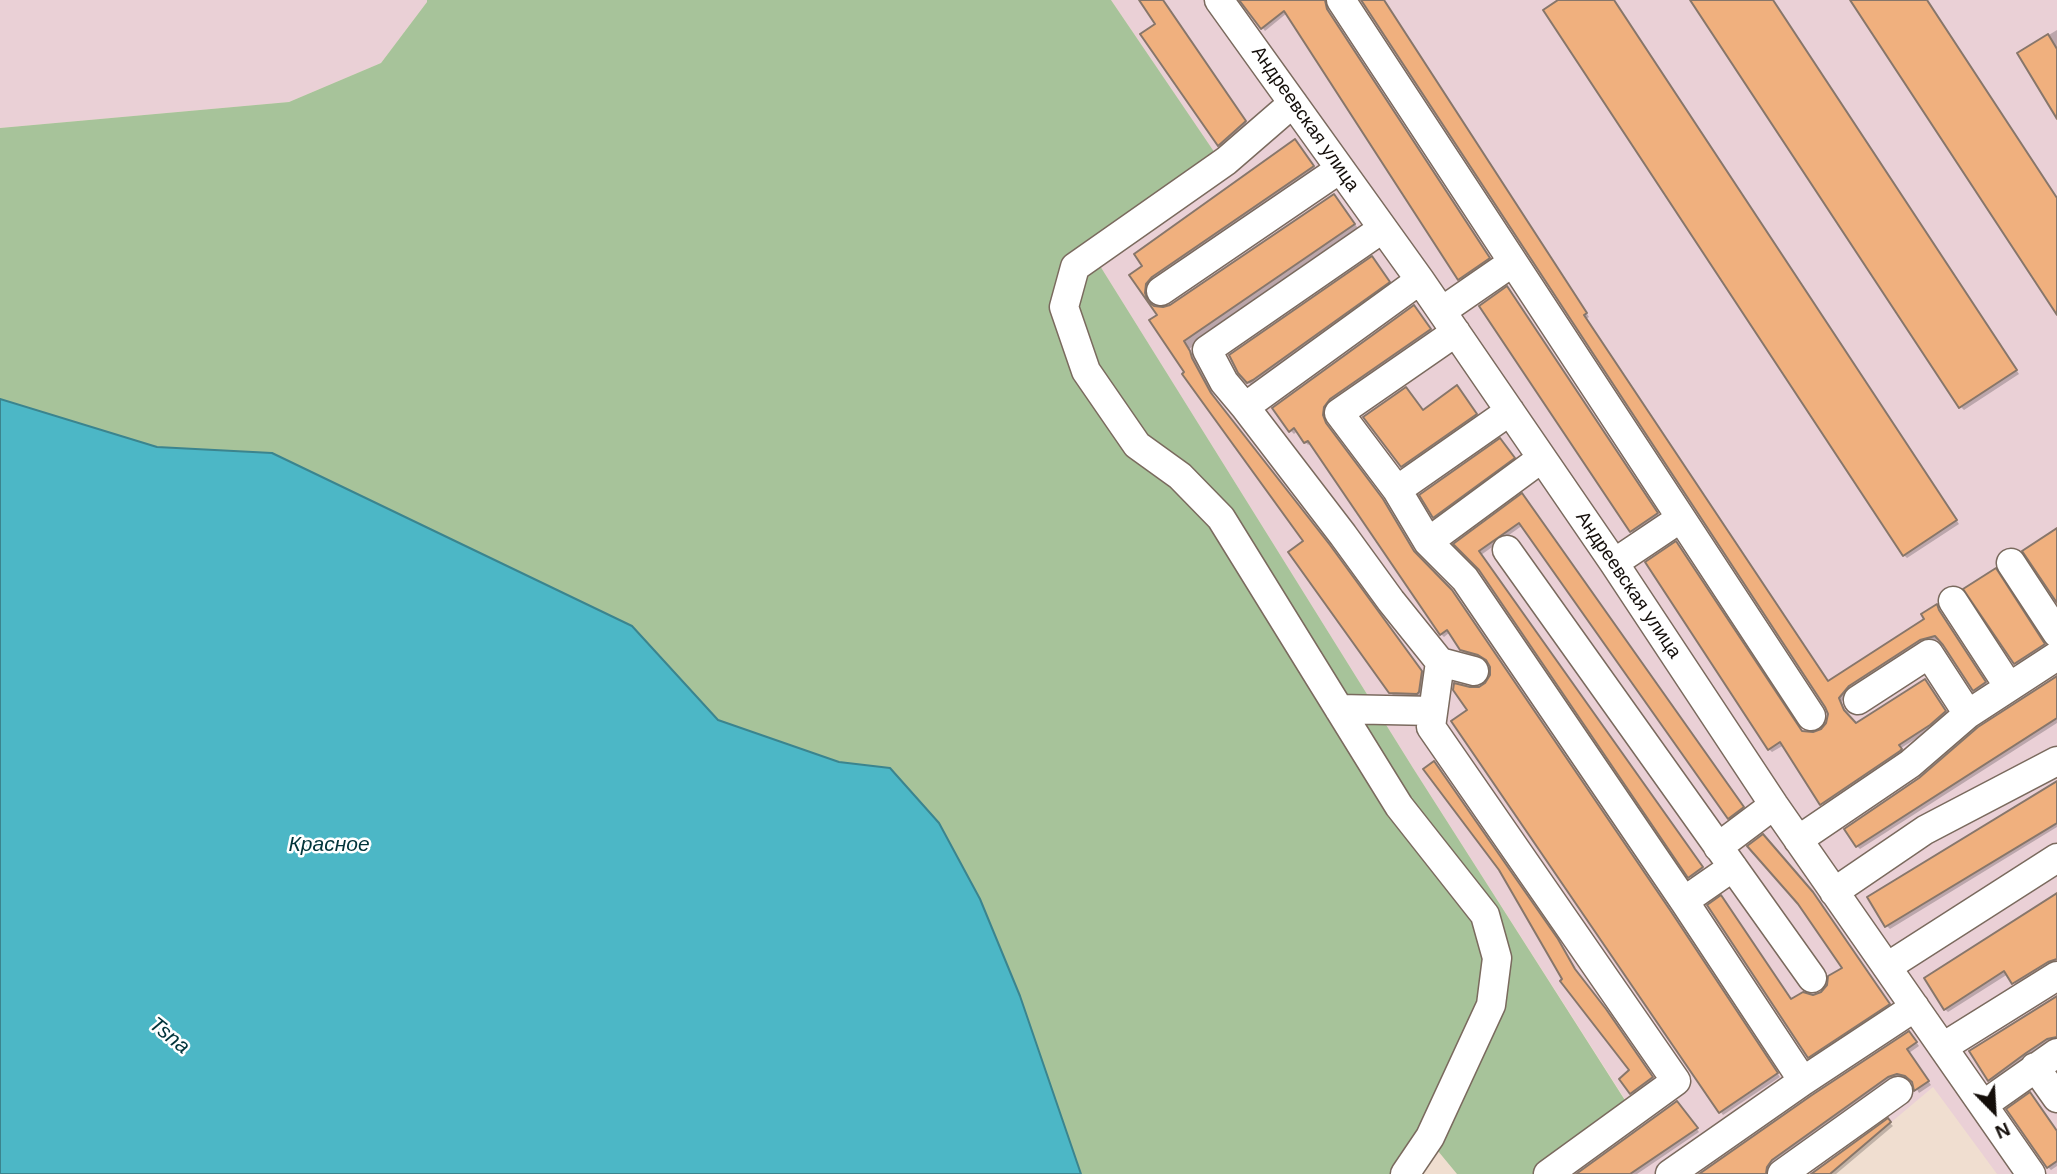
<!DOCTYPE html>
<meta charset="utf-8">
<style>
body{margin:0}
#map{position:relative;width:2057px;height:1174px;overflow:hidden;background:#f0ded0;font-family:Arial,sans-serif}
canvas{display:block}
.north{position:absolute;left:1959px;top:1076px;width:70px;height:70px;-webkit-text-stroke:5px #fff;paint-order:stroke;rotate:156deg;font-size:19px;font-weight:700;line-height:28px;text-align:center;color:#140e0a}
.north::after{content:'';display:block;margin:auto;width:24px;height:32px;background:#140e0a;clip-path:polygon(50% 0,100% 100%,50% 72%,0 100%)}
</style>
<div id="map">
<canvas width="2057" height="1174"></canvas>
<div class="north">N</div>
</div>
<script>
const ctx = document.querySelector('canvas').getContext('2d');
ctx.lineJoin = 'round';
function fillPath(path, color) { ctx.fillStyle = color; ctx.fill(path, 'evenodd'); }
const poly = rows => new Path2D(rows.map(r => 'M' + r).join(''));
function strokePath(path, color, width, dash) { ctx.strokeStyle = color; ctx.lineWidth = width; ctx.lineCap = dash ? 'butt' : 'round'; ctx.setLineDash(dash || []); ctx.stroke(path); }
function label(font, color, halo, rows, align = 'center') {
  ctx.font = font + ' Arial,sans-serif'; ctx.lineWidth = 5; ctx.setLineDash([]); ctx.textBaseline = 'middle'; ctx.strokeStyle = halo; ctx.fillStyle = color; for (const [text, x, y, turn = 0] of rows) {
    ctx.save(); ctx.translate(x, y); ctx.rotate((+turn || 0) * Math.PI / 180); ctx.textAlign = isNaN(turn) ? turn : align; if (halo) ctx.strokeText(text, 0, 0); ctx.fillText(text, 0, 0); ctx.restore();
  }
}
fillPath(poly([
 [0,0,427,0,427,2,381,63,289,102,0,128],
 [1111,0,2057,0,2057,1174,1997,1174,1933,1087,1830,1174,1552,1174,1635,1115,1413,768,1092,253,1219,159]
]), '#ead0d6');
fillPath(poly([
 [427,0,1111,0,1219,159,1092,253,1413,768,1635,1116,1552,1174,1457,1174,1438,1151,1422,1174,1081,1174,1020,996,980,899,890,768,839,762,718,720,632,626,272,453,157,447,0,399,0,128,289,102,381,63,427,2]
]), '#a7c39a');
const water = poly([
 [0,399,157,447,272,453,632,626,718,720,839,762,890,768,939,823,980,899,1020,996,1081,1174,0,1174,0,399]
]);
fillPath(water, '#4cb7c6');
strokePath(water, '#3b848e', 2);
fillPath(poly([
 [1141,0,1162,0,1248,125,1222,148,1143,35,1158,25],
 [1242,0,1328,0,1327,4,1330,14,1492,261,1463,281,1460,278,1287,13,1265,31],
 [1363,0,1383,0,1589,317,1586,319,1828,683,1926,620,1937,606,1988,686,1977,693,1940,639,1923,643,1852,689,1841,702,1847,715,1856,725,1928,684,1948,715,1933,728,1901,748,1904,753,1825,807,1784,745,1772,752,1769,749,1647,563,1803,733,1813,734,1822,731,1828,724,1830,714],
 [1561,0,1613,0,1959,524,1907,558,1904,555,1545,11],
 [1692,0,1772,0,2019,374,1964,410,1961,407],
 [2057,30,2057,115,2019,53],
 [1301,148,1319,173,1152,291,1151,304,1131,275],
 [1334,196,1360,231,1189,349,1196,359,1198,366,1217,401,1336,553,1428,679,1425,699,1397,699,1390,692,1306,541,1185,374,1171,306],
 [1375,261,1391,285,1251,385,1239,372],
 [1510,291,1660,517,1634,534,1481,306],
 [1417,310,1433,333,1326,410,1325,418,1328,427,1418,558,1673,915,1780,1077,1723,1115,1454,722,1470,711,1479,689,1487,684,1492,675,1489,661,1465,653,1450,632,1444,637,1441,634,1311,443,1308,445,1297,431,1294,434,1291,431],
 [1460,391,1479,417,1405,469,1402,466,1423,411],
 [1503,443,1516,461,1437,520,1434,517],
 [1525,498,1745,811,1732,821,1729,818,1523,525,1481,555,1705,871,1693,880,1480,569,1456,544],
 [1998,573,2047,648,2018,666,2015,663],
 [2057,678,2057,723,1860,849,1857,846,1921,779],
 [2057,783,2057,827,1890,929,1887,926,1869,898],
 [1500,869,1609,1014,1655,1081,1635,1096,1632,1093,1631,1071,1564,980],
 [2057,895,2057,963,2017,986,2008,974,1948,1012,1945,1009],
 [1816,897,1891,1007,1812,1060,1809,1057,1791,1001,1822,993,1845,969],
 [2057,998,2057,1040,1992,1083,1971,1052],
 [1912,1036,1919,1046,1909,1053,1931,1085,1919,1093,1911,1079,1901,1077,1892,1080,1769,1174,1701,1174],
 [1680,1106,1699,1132,1637,1174,1579,1174],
 [1888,1121,1893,1126,1836,1174,1814,1174],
 [2057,1133,2057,1166,2051,1170,2048,1167]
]), '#0003');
const building = poly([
 [1139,0,1163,0,1246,121,1218,146,1140,34,1155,24,1139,0],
 [1239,0,1325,0,1327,9,1490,258,1458,280,1284,11,1261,29,1239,0],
 [1361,0,1384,0,1587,313,1584,315,1828,681,1924,619,1921,614,1937,604,1939,610,1986,682,1973,691,1943,645,1935,636,1920,640,1849,686,1839,698,1844,710,1856,723,1925,679,1946,711,1930,725,1899,745,1902,749,1900,751,1820,805,1780,742,1768,750,1645,562,1676,541,1802,731,1813,732,1821,729,1826,723,1828,714,1825,707,1361,0],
 [1558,0,1614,0,1957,520,1903,556,1543,10,1558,0],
 [1690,0,1773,0,2017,370,1959,408,1690,0],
 [1850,0,1927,0,2057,198,2057,315,1850,0],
 [2048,34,2057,49,2057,119,2017,53,2048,34],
 [1295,139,1314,166,1152,277,1146,284,1145,293,1148,301,1154,306,1163,307,1170,305,1334,194,1355,224,1184,341,1190,351,1192,358,1211,393,1330,545,1422,671,1419,692,1417,694,1389,693,1288,552,1303,541,1182,374,1184,372,1149,320,1157,315,1129,275,1142,266,1134,254,1295,139],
 [1372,256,1390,282,1253,380,1247,383,1238,373,1229,355,1372,256],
 [1507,286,1658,513,1630,532,1479,306,1507,286],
 [1414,305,1431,329,1330,399,1324,407,1323,415,1326,423,1383,499,1414,551,1452,590,1670,910,1778,1073,1719,1113,1451,721,1467,710,1453,690,1454,683,1470,687,1479,687,1485,683,1490,675,1490,667,1486,660,1478,655,1460,650,1447,630,1440,635,1308,441,1304,443,1294,428,1289,432,1272,408,1414,305],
 [1457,385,1477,414,1401,467,1363,417,1406,387,1423,410,1457,385],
 [1500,438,1515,458,1433,518,1419,495,1500,438],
 [1522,493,1744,807,1728,819,1519,523,1479,551,1703,867,1688,878,1479,570,1453,544,1522,493],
 [2057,528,2057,603,2022,551,2057,528],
 [1996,568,2045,644,2014,664,1963,589,1996,568],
 [2057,676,2057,718,1856,847,1844,829,1919,778,1978,727,2057,676],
 [1434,761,1558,939,1575,969,1606,1009,1653,1077,1630,1094,1619,1079,1629,1070,1560,981,1562,979,1499,870,1423,769,1434,761],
 [2057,781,2057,823,1885,927,1867,897,2057,781],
 [1763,834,1813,892,1890,1004,1808,1058,1707,905,1721,895,1791,999,1803,992,1813,995,1821,992,1827,985,1828,976,1842,968,1798,904,1747,846,1763,834],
 [2057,893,2057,959,2048,962,2012,984,2004,971,1944,1010,1924,978,2057,893],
 [2057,996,2057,1037,2047,1039,2026,1053,1988,1081,1969,1051,2057,996],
 [1909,1031,1917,1042,1907,1049,1929,1081,1914,1091,1912,1082,1905,1076,1897,1074,1888,1077,1772,1160,1767,1167,1766,1174,1699,1174,1812,1095,1909,1031],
 [2030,1092,2057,1131,2057,1161,2047,1168,2006,1109,2030,1092],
 [1677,1101,1698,1128,1630,1174,1576,1174,1677,1101],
 [1888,1118,1891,1122,1830,1174,1811,1174,1888,1118]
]);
fillPath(building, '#f0b07e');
strokePath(building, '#87766a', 2);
const minor = poly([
 [1219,0,1420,280,1614,563,1774,805,2031,1174],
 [1341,0,1811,716],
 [1293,103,1226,161,1075,267,1064,307,1086,371,1137,445,1180,476,1221,518,1399,806,1485,915,1497,958,1491,1005,1430,1137,1405,1174],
 [1382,229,1207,350,1224,382,1245,407,1343,535,1391,601,1440,662,1474,671],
 [1161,291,1340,169],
 [1442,311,1513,262],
 [1456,332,1339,413,1397,490,1428,542,1465,579,1684,901,1803,1081,1915,1007],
 [1245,407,1420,280],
 [1397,490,1510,411],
 [1428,542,1542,458],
 [1507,550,1812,978],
 [1614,563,1681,518],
 [2011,563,2057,633],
 [1953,601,2009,687],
 [1440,662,1431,727,1676,1081,1548,1174],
 [1858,700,1929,654,1968,714],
 [1339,709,1433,711],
 [1798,840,1910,764,1968,714,2057,656],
 [1718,847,1774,805],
 [1834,892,1925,830,2057,761],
 [1684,901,1733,867],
 [1887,967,2057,858],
 [1943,1047,2057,976],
 [2035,1067,2057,1098],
 [1983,1105,2057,1053],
 [1670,1174,1803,1081],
 [1782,1174,1898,1091]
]);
strokePath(minor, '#7a6a5e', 31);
strokePath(minor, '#fff', 28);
label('19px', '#140e0a', '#fff', [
 ["Андреевская улица",1305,119,55],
 ["Андреевская улица",1628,585,56]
]);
label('italic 21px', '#00343a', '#fff', [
 ["Красное",329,845],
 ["Tsna",169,1036,39]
]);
</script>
